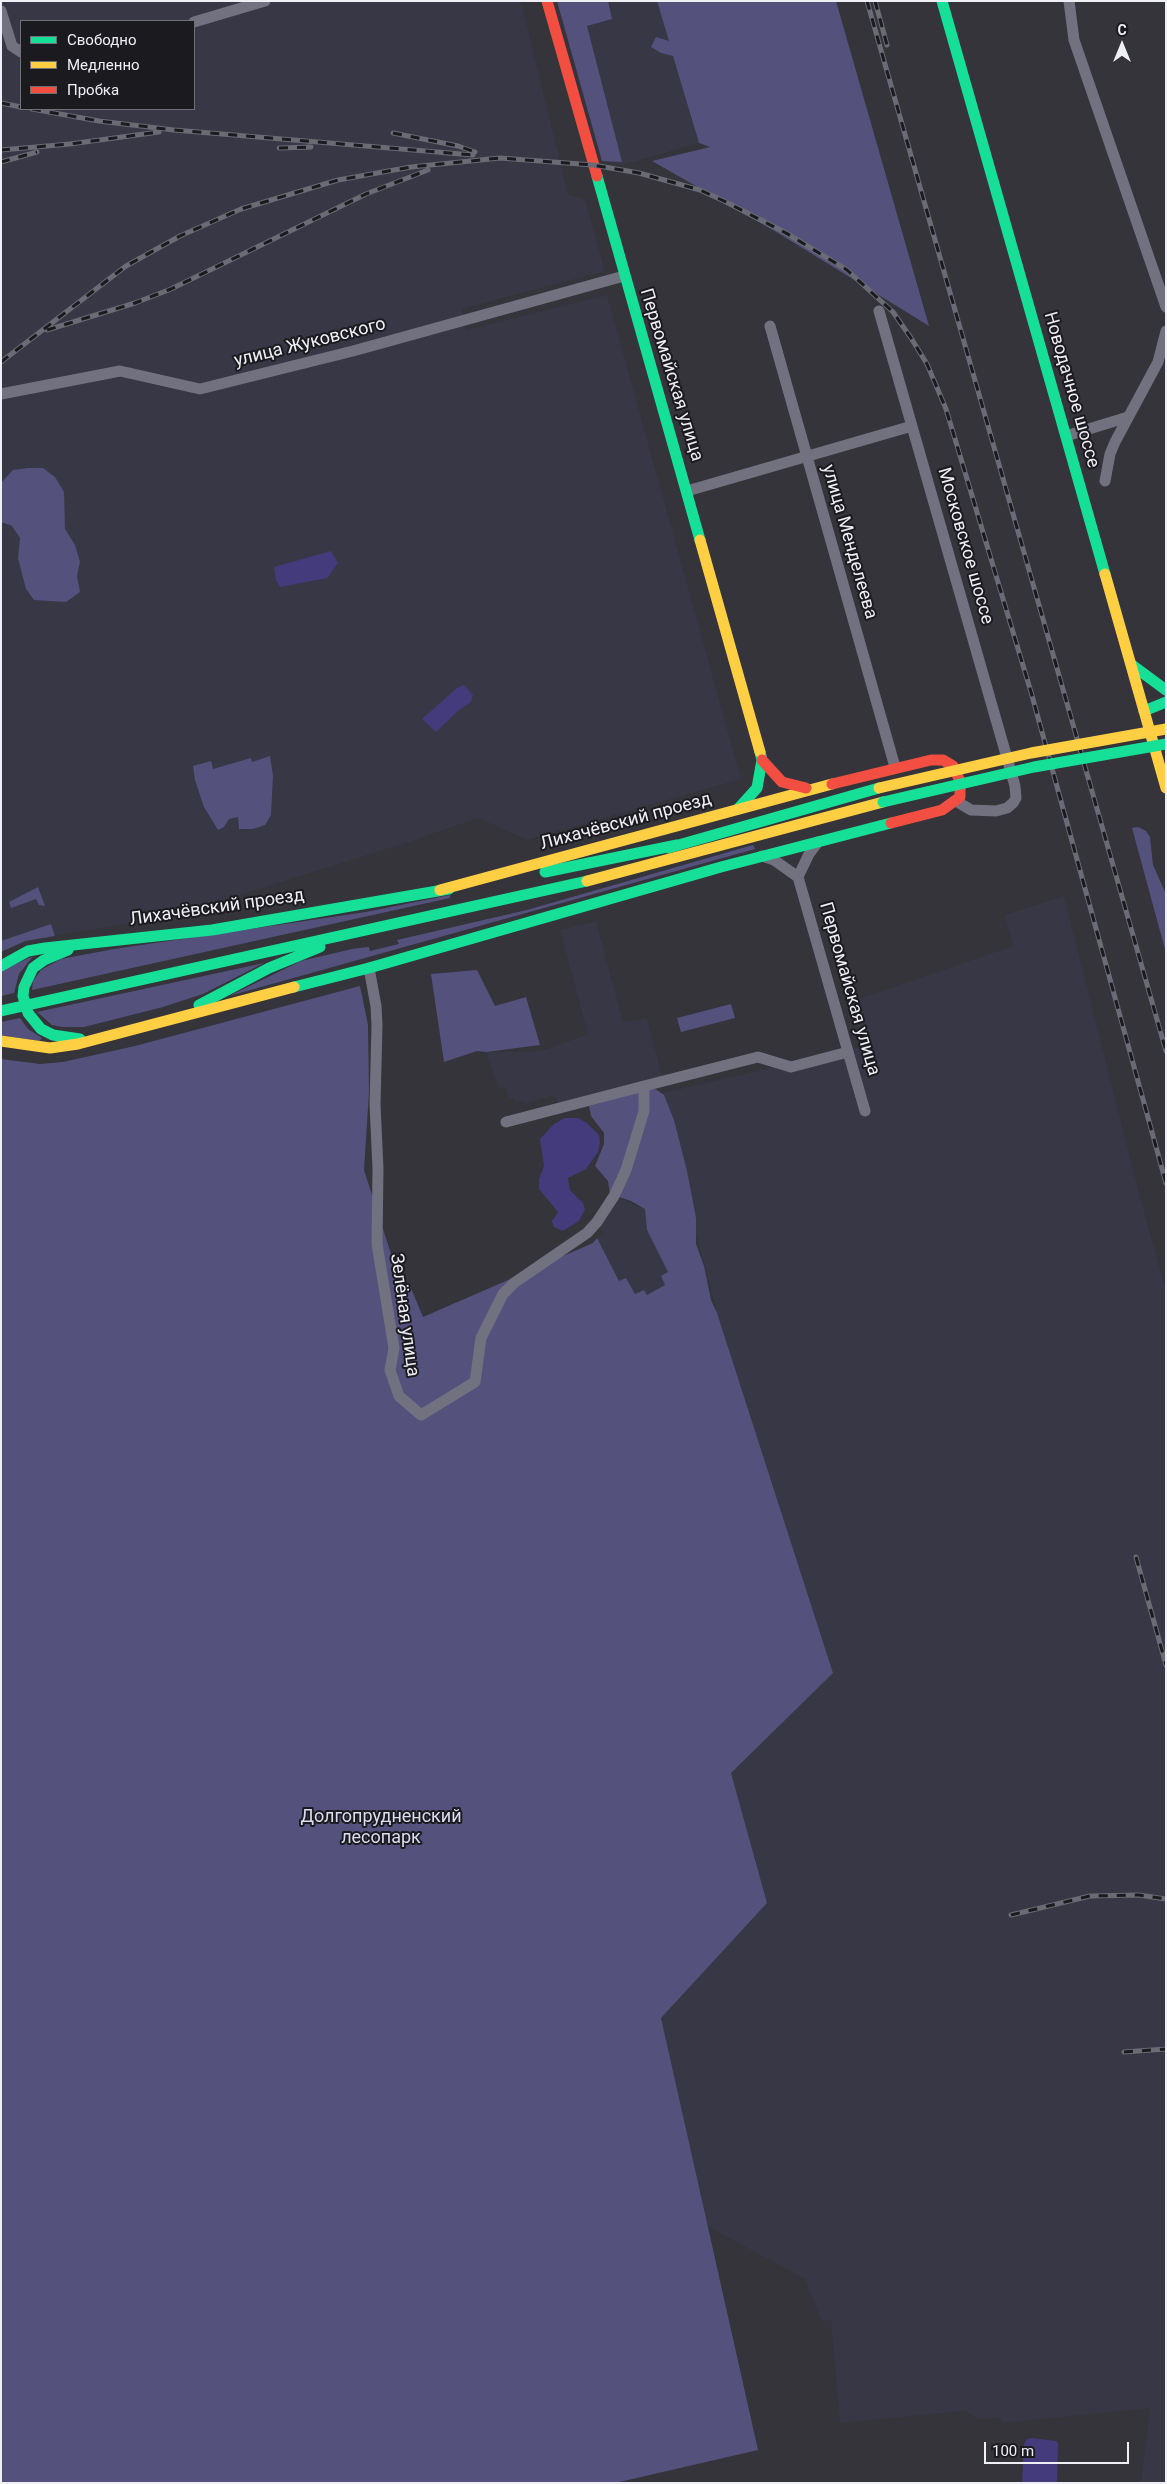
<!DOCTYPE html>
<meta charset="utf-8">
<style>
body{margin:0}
#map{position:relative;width:1167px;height:2484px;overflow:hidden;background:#34343a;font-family:Roboto,sans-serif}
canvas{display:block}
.frame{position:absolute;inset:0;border:2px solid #efeff6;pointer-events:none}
.legend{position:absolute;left:20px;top:20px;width:175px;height:90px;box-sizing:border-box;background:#1a1a1f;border:1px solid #6f6f75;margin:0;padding:6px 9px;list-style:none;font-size:15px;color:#efeff6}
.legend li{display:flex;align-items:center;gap:10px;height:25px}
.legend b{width:25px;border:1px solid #6f6f75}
.north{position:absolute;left:1097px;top:20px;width:50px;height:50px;-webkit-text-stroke:4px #1a1a1f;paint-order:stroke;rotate:0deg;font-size:14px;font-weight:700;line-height:20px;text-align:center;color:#efeff6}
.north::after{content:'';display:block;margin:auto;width:18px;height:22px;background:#efeff6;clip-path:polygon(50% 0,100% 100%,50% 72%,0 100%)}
.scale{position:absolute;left:984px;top:2442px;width:145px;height:22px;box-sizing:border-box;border:2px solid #efeff6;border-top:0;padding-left:6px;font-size:15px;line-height:18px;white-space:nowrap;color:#efeff6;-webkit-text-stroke:4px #1a1a1f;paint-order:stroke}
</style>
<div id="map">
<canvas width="1167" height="2484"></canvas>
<div class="frame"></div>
<ul class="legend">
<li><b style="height:6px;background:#16e098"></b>Свободно</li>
<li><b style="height:6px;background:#ffcf43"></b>Медленно</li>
<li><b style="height:6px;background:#f24e42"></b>Пробка</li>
</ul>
<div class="north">С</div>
<div class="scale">100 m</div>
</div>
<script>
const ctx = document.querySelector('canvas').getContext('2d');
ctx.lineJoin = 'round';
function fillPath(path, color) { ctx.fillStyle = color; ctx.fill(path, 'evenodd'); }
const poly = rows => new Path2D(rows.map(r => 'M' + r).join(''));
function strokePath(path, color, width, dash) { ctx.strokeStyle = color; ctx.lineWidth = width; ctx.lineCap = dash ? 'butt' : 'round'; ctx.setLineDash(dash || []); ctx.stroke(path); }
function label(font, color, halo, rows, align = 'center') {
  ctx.font = font + ' Roboto,sans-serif'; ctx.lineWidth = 4; ctx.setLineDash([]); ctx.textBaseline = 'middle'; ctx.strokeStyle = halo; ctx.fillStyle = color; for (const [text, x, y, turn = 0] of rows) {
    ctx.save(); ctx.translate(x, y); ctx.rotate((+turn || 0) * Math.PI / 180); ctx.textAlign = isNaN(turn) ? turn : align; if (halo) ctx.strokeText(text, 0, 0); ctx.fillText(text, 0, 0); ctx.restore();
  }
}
fillPath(poly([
 [1,1,521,1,568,194,585,199,605,271,462,309,467,330,607,295,741,779,527,840,478,818,406,843,211,904,156,914,157,919,38,938,1,951],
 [21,21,194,21,194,109,21,109],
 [557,1,657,1,699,143,623,165,602,161],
 [1064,896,1140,1197,1166,1291,1166,2483,1141,2483,1150,2408,1002,2423,1000,2418,979,2419,964,2411,840,2423,831,2320,821,2320,805,2279,703,2224,661,2018,767,1903,731,1773,833,1673,717,1313,659,1094,863,1046,853,1001,1013,946,1005,915],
 [596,921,623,1022,647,1018,662,1076,559,1105,555,1095,525,1104,524,1101,516,1103,514,1098,509,1099,505,1087,498,1088,486,1052,529,1052,550,1048,588,1034,560,930],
 [614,1196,645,1209,647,1230,668,1272,665,1285,647,1295,635,1294,619,1281,597,1238,604,1234,597,1222]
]), '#373745');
fillPath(poly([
 [557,1,608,1,612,19,587,26,622,162,602,161],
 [657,1,836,1,929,326,778,233,652,161,710,147,699,143,673,56,661,53,651,47,656,37,669,41],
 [28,468,43,468,55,477,64,492,65,529,75,545,80,562,77,576,80,592,66,602,34,600,26,589,18,558,20,538,12,526,1,522,1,483,13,470],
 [270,756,273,776,271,815,265,825,253,829,239,829,238,817,229,819,224,827,218,830,204,807,195,780,193,766,211,761,213,769,251,758,252,762],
 [1138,827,1146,831,1150,837,1153,865,1166,894,1166,953,1132,828],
 [753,845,755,849,229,996,301,961,352,949,369,947,370,951,399,944,397,940,527,910],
 [38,887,45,906,39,905,36,899,11,908,9,902],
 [450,895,450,898,32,990,33,981,41,970,61,959,114,949,366,912],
 [200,906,200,911,196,914,157,919,155,914],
 [51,924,55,936,25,941,1,952,1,941],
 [33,956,19,974,14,993,1,996,1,971],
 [264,963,203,994,163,1007,84,1027,62,1027,52,1025,37,1012],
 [477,970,495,1006,526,997,540,1045,486,1052,477,1051,444,1062,431,974],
 [360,986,368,1025,369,1092,364,1170,402,1288,410,1286,423,1317,593,1243,597,1238,619,1281,626,1278,635,1294,644,1290,647,1295,665,1285,661,1276,668,1272,647,1230,645,1209,631,1201,610,1194,608,1181,595,1166,604,1144,604,1133,591,1116,589,1106,654,1088,664,1095,674,1120,687,1171,696,1218,696,1244,704,1266,711,1300,717,1313,833,1673,731,1773,767,1903,661,2018,758,2450,615,2483,1,2483,1,1059,40,1064,63,1062,135,1046],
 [731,1004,735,1018,681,1032,677,1018],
 [20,1018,28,1029,42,1038,39,1041,1,1035,1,1022]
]), '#54517d');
fillPath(poly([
 [331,551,338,563,327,578,280,587,276,581,274,567],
 [464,685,473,695,471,702,458,711,436,732,422,719,457,688],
 [565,1118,578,1118,587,1123,599,1135,600,1142,598,1152,586,1169,568,1178,570,1190,583,1203,585,1209,579,1221,563,1231,554,1227,552,1221,558,1212,539,1189,539,1179,544,1166,540,1139,554,1124],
 [1032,2438,1056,2441,1058,2443,1057,2483,1022,2483,1024,2444,1027,2439]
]), '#433b7c');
strokePath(poly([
 [1069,1,1074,40,1166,307],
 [1,11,12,46,21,52],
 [194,22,265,1],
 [879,311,1015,786,1016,798,1013,803,1007,808,996,811,971,810,956,801],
 [770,326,895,767],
 [1,394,120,371,200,389,353,351,624,276],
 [1066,436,1128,417],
 [1105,481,1110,454,1115,442,1158,362,1166,331],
 [687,491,912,426],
 [762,856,774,860,798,877,865,1111],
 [798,877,809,854,818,842],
 [369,968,376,1006,377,1025,375,1104,378,1169,377,1244,394,1348,390,1370,399,1396,421,1415,475,1382,481,1338,503,1294,514,1283,587,1233,597,1222,614,1196,626,1170,644,1111,644,1086,758,1057,791,1067,848,1052],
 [506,1122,644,1086]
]), '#727180', 11);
strokePath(poly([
 [942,1,1105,574],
 [597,176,700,540],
 [1132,665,1166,690],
 [1144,711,1166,702],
 [738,809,757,788,762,760,760,752],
 [668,848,879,788],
 [545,872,677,845],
 [68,950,44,960,33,968,24,987,23,996,28,1013,41,1029,53,1035,80,1039],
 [1,966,28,951,45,948,212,930,449,889],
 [294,987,369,968,721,867,891,823],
 [199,1005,269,968,320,947],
 [1,1011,587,881]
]), '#16e098', 11);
strokePath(poly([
 [700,540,760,752],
 [1105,574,1166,788],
 [587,881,883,802],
 [440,890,832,784],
 [1,1041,50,1048,78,1044,294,987]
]), '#ffcf43', 11);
strokePath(poly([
 [547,1,597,176],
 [762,760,782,782,806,788],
 [832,784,931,760,943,760,953,766,960,781,960,797,942,810,891,823]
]), '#f24e42', 11);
const rail = poly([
 [867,1,1166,1051],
 [875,1,887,45],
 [1,103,21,107],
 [32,109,99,121,174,130,473,155],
 [393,133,458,146,475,152],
 [279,148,311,147],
 [1,150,70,144,159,132],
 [1,162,37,152],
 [47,330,135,303,171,289,366,194,428,170],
 [1,362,126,266,180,236,241,209,338,180,411,167,500,158,593,165,639,173,700,190,724,201,786,233,847,270,893,312,911,338,927,364,946,409,1031,692,1166,1183],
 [1136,1557,1166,1665],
 [1011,1915,1090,1896,1139,1895,1166,1899],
 [1124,2052,1166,2049]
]);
strokePath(rail, '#6b6b76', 5);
strokePath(rail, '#1a1a1f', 3, [9]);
strokePath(poly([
 [883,802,1034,767,1166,744]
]), '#16e098', 11);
strokePath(poly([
 [879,788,1031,753,1166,729]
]), '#ffcf43', 11);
label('18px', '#efeff6', '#1a1a1f', [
 ["улица Жуковского",310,343,-14],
 ["Первомайская улица",671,375,73],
 ["Новодачное шоссе",1071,390,74],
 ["улица Менделеева",849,542,74],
 ["Московское шоссе",965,546,74],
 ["Лихачёвский проезд",626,822,-15],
 ["Лихачёвский проезд",217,908,-8],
 ["Первомайская улица",849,989,74],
 ["Зелёная улица",404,1315,82]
]);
label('18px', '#dcdcf1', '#1a1a1f', [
 ["Долгопрудненский",381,1817],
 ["лесопарк",381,1838]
]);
</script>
